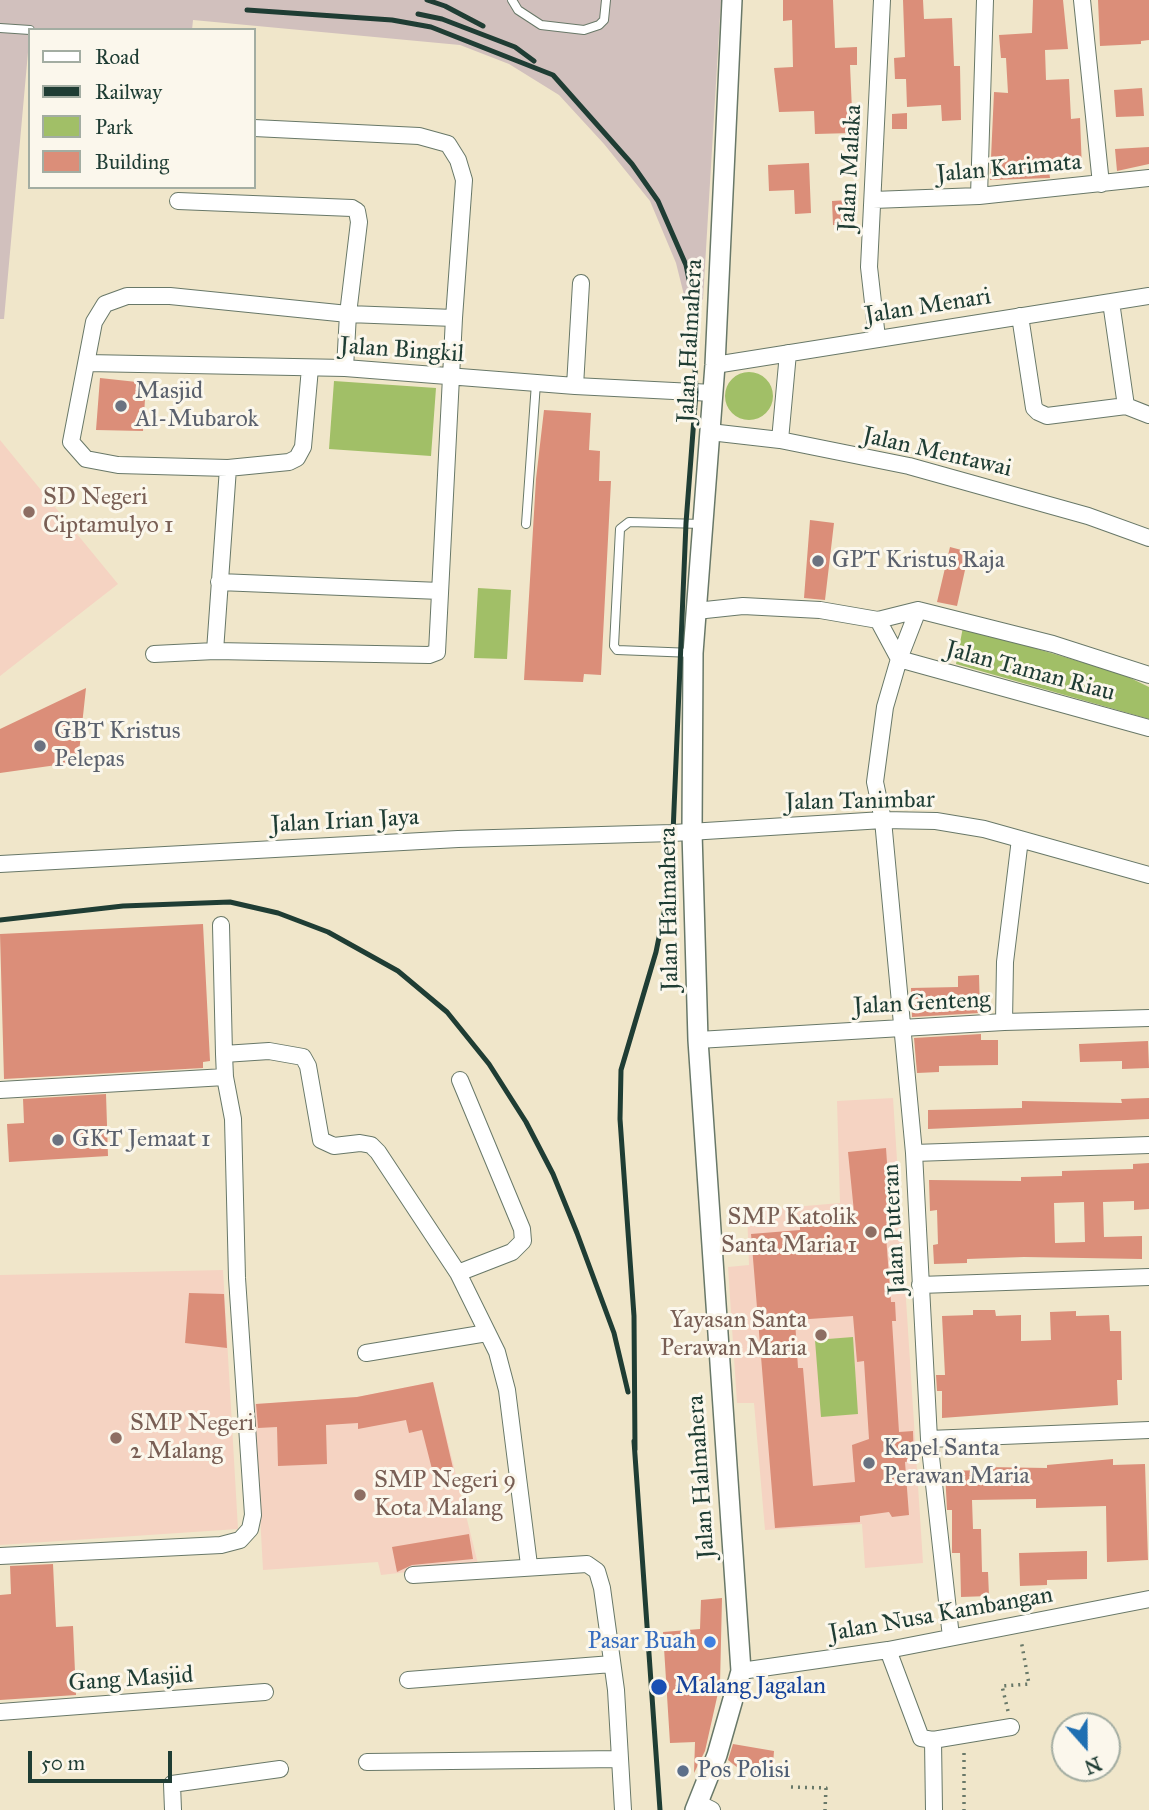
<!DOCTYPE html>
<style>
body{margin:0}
#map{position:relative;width:1149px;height:1810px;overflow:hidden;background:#f0e6ca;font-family:"IM FELL Great Primer",serif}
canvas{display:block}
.legend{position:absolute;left:28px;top:28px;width:228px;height:161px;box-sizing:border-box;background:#fbf7ec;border:2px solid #a3ada2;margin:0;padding:9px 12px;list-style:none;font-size:21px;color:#1f3d34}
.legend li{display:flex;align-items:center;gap:14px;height:35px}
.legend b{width:35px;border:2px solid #a3ada2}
.north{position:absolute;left:1051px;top:1712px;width:70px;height:70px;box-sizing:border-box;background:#fbf7ec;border:2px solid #a3ada2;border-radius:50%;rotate:159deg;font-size:19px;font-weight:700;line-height:28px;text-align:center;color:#1f3d34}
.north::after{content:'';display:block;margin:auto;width:24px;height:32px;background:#1f6fb2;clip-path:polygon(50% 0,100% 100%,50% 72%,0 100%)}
.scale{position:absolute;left:28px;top:1751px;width:144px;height:32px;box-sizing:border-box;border:4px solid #1f3d34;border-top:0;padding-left:9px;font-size:21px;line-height:24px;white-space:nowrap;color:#1f3d34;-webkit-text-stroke:5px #fbf7ec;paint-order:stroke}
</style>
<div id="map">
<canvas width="1149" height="1810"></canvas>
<ul class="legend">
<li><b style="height:9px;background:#fff"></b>Road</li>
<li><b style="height:9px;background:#1f3d34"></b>Railway</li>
<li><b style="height:19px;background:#a1bf67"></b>Park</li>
<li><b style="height:19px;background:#db8e79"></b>Building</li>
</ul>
<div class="north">N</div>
<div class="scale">50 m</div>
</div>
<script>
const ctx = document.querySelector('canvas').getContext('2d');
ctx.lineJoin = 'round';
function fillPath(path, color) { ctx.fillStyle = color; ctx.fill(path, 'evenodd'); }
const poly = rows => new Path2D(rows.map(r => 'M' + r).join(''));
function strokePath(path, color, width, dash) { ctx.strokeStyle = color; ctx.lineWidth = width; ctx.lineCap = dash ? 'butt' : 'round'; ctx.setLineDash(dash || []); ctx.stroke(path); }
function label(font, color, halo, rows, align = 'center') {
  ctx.font = font + ' "IM FELL Great Primer",serif'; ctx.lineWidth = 6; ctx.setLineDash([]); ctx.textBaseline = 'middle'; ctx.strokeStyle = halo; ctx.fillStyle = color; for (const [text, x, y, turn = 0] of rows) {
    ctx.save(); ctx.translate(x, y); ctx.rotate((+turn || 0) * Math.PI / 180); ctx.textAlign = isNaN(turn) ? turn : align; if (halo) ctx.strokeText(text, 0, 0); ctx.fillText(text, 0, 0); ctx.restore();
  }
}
fillPath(poly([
 [0,440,118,584,0,676],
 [893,1098,923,1563,865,1568,862,1524,765,1530,754,1403,737,1403,728,1267,749,1265,747,1211,840,1203,837,1101],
 [223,1270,238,1529,0,1545,0,1275],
 [433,1382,478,1564,381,1575,378,1562,263,1570,254,1404,357,1397]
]), '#f5d3c2');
fillPath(poly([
 [0,0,721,0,703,299,696,307,690,310,687,307,676,263,650,201,604,144,559,95,509,64,460,45,193,20,192,30,30,30,4,319,0,319]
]), '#d1c0bd');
fillPath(poly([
 '725 396a24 24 0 1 1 48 0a24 24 0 1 1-48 0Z',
 [334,381,436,388,431,456,329,449],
 [478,588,511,590,507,659,474,658],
 [963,627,1122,674,1149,687,1149,719,956,664],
 [853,1337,858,1414,821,1417,815,1340]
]), '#a1bf67');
fillPath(poly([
 [783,0,833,0,835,48,857,47,857,65,850,65,853,133,815,134,814,111,779,112,774,68,793,67,792,20,783,21],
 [903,0,923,0,924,19,952,18,954,66,960,66,961,120,942,121,941,105,907,107,906,79,895,79,894,58,905,57],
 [1033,0,1063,0,1068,49,1045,50,1046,80,1069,79,1071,119,1080,118,1082,170,1049,171,1050,178,990,180,994,92,1008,93,1006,58,1001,58,999,35,1032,33],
 [1098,0,1149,0,1149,40,1141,41,1141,44,1100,46],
 [1142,88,1144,116,1116,117,1114,90],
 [907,113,907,129,892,129,892,114],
 [1149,147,1149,164,1117,171,1115,149],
 [809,163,811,213,795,214,794,190,769,191,768,165],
 [848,200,849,225,833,225,832,201],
 [100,378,146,383,143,431,96,430],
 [544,410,591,413,589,450,600,451,599,481,611,481,601,675,584,674,583,682,524,680,536,479],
 [810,520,834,523,825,600,804,598],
 [950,547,969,552,957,606,937,602],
 [86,688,78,762,0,773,0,729],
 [203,924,210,1061,203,1062,203,1068,4,1079,0,934],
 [979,975,980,1013,912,1017,911,988,958,987,958,976],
 [981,1034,981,1040,998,1040,998,1065,939,1066,939,1072,917,1073,914,1038],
 [1148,1041,1149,1068,1122,1069,1122,1061,1080,1062,1079,1044],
 [106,1094,108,1156,9,1162,7,1124,24,1123,23,1099],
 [1149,1098,1149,1119,928,1129,928,1110,1022,1108,1022,1101,1122,1103,1121,1099],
 [886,1148,892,1236,886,1236,891,1302,895,1302,896,1321,892,1321,899,1432,913,1431,914,1460,905,1462,909,1515,892,1517,889,1512,860,1516,860,1522,775,1528,751,1234,800,1230,800,1216,854,1212,848,1152],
 [853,1316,857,1362,864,1361,869,1439,852,1445,855,1482,813,1486,803,1368,798,1368,795,1320],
 [1149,1163,1149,1209,1134,1210,1134,1201,1103,1202,1104,1237,1142,1236,1142,1259,1024,1257,967,1259,967,1263,934,1264,933,1245,938,1244,937,1210,930,1211,929,1180,1021,1181,1021,1177,1062,1176,1062,1171,1133,1169,1133,1164],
 [1084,1202,1085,1242,1055,1243,1054,1203],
 [189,1293,224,1294,227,1348,185,1343],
 [973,1310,995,1310,996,1316,1021,1315,1021,1341,1051,1340,1050,1312,1076,1311,1076,1316,1109,1315,1110,1331,1121,1331,1122,1380,1117,1380,1118,1405,942,1418,942,1391,937,1391,936,1375,945,1375,942,1316,973,1315],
 [433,1382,453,1468,433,1473,422,1430,409,1433,406,1420,358,1429,358,1423,326,1425,327,1464,278,1466,277,1427,258,1428,256,1404,357,1397],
 [1113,1459,1113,1465,1145,1464,1148,1560,1107,1562,1106,1506,1036,1508,1036,1499,972,1500,973,1529,981,1529,982,1572,988,1572,989,1596,961,1597,960,1553,952,1553,952,1510,947,1510,945,1471,985,1470,985,1467,1047,1468,1047,1465],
 [469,1534,473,1559,412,1565,397,1572,392,1547],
 [1087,1551,1087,1579,1047,1580,1047,1585,1020,1586,1019,1553],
 [53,1564,56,1627,73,1626,76,1695,0,1700,0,1595,11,1594,10,1566],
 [722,1598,720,1684,705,1751,694,1773,695,1742,670,1743,663,1632,700,1629,701,1600],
 [733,1744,774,1751,772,1778,738,1768,728,1760]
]), '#db8e79');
const service = poly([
 [512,0,518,10,541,25,584,30,599,25,604,20,606,0],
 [0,28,30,30],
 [526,524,536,383],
 [693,653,617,650,614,646,620,529,629,522,702,524]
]);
const minor = poly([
 [1082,0,1101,184],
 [254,128,419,136,448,144,458,160,464,180,454,318],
 [979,196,985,0],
 [873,200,979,196,1149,178],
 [178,201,352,208,357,211,359,222,348,314,345,368],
 [1111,302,1126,406,1149,415],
 [1020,316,1034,408,1038,412,1047,416,1126,406],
 [877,338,869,267,882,0],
 [87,363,345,368,575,386,713,393],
 [715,365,1149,296],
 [575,386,581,283],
 [710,432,780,440,909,466,1088,516,1149,538],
 [780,440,788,353],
 [228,468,215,651,429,655,437,652,454,318,348,314,170,296,127,296,105,304,94,322,71,442,86,459,118,465,228,468,289,462,297,458,303,447,310,368],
 [219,582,440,591],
 [918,610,899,659,885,707,875,782,883,820,914,1153,929,1439,951,1637],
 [696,611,743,606,820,610,878,620,918,610,1053,644,1149,675],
 [878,620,899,659,1149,728],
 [154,654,215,651],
 [0,864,458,839,673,833,883,820,936,821,984,829,1149,875],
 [221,925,224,1054],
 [1004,1022,1005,962,1020,839],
 [698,1040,1004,1022,1149,1018],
 [0,1090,225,1077],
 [914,1153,1149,1145],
 [458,1273,512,1252,523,1241,522,1229,460,1080],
 [920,1285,1149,1277],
 [366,1353,487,1333],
 [929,1439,1149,1430],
 [0,1556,221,1545,240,1540,250,1529,253,1515,237,1278,233,1119,225,1077,224,1054,269,1051,303,1057,308,1066,321,1140,334,1146,360,1143,371,1145,378,1152,458,1273,497,1352,507,1390,529,1565],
 [413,1575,587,1564,597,1571,602,1588,616,1690,623,1810],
 [888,1650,921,1738,933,1740,1011,1727],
 [741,1671,888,1650,1149,1599],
 [408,1680,612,1664],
 [0,1712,265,1692],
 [933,1740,934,1810],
 [367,1762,620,1759],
 [698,1803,712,1810],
 [173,1810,172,1784,280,1769]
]);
const tertiary = poly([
 [695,1810,717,1755,741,1671,698,1040,692,832,693,653,715,365,732,0]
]);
strokePath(service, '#687868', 10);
strokePath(minor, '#687868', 18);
strokePath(tertiary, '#687868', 22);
strokePath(poly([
 [1008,1711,1002,1686,1029,1684,1021,1640],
 [964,1753,964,1810],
 [791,1787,826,1788,825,1810]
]), '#687868', 3.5, [2, 5]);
strokePath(service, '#fff', 8);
strokePath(minor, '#fff', 16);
strokePath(tertiary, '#fff', 19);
strokePath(poly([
 [427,0,445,6,483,26],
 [247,10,392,20,431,27,553,75,632,164,658,201,686,265,692,294,696,392,686,523,673,833,665,908,656,952,621,1070,620,1119,634,1316,635,1450],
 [418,14,442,19,515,47,534,61],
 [0,920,123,906,230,902,278,913,328,932,398,971,447,1012,489,1064,526,1122,553,1174,577,1233,614,1333,628,1392],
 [634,1441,660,1810]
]), '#1f3d34', 5);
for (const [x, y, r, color] of [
 [121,406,7,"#6b7280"],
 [29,512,7,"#8d6e63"],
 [818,561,7,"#6b7280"],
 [40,746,7,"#6b7280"],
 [58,1140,7,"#6b7280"],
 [871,1232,7,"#8d6e63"],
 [821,1335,7,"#8d6e63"],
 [116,1438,7,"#8d6e63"],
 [869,1463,7,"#6b7280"],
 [360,1495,7,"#8d6e63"],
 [710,1642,7,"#3f7fe0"],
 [659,1687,9,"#1a4fb4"],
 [683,1771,7,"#5c6f8a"]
]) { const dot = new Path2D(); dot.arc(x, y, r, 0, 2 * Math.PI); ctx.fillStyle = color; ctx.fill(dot); strokePath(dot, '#fbf7ec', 2.5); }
label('24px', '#1f3d34', '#fbf7ec', [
 ["Jalan Malaka",851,168,-87],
 ["Jalan Karimata",1009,169,-5],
 ["Jalan Menari",928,307,-9],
 ["Jalan Halmahera",691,341,-87],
 ["Jalan Bingkil",402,351,4],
 ["Jalan Mentawai",937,453,13],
 ["Jalan Taman Riau",1030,672,15],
 ["Jalan Tanimbar",860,802,-1],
 ["Jalan Irian Jaya",345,822,-3],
 ["Jalan Halmahera",670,909,-91],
 ["Jalan Genteng",922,1004,-3],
 ["Jalan Puteran",895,1229,-93],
 ["Jalan Halmahera",702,1477,-94],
 ["Jalan Nusa Kambangan",941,1615,-10],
 ["Gang Masjid",131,1680,-4]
]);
label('24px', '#5b616d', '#fbf7ec', [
 ["Masjid",135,392],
 ["Al-Mubarok",135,420],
 ["GPT Kristus Raja",832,561],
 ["GBT Kristus",54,732],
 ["Pelepas",54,760],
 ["GKT Jemaat 1",72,1140],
 ["Kapel Santa",883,1449],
 ["Perawan Maria",883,1477]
], 'left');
label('24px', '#785e54', '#fbf7ec', [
 ["SD Negeri",43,498],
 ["Ciptamulyo 1",43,526],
 ["SMP Katolik",857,1218,"right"],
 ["Santa Maria 1",857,1246,"right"],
 ["Yayasan Santa",807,1321,"right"],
 ["Perawan Maria",807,1349,"right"],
 ["SMP Negeri",130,1424],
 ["2 Malang",130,1452],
 ["SMP Negeri 9",374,1481],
 ["Kota Malang",374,1509]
], 'left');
label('24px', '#366cbe', '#fbf7ec', [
 ["Pasar Buah",696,1642]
], 'right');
label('24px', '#164399', '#fbf7ec', [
 ["Malang Jagalan",675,1687]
], 'left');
label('24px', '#4e5e75', '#fbf7ec', [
 ["Pos Polisi",697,1771]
], 'left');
</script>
